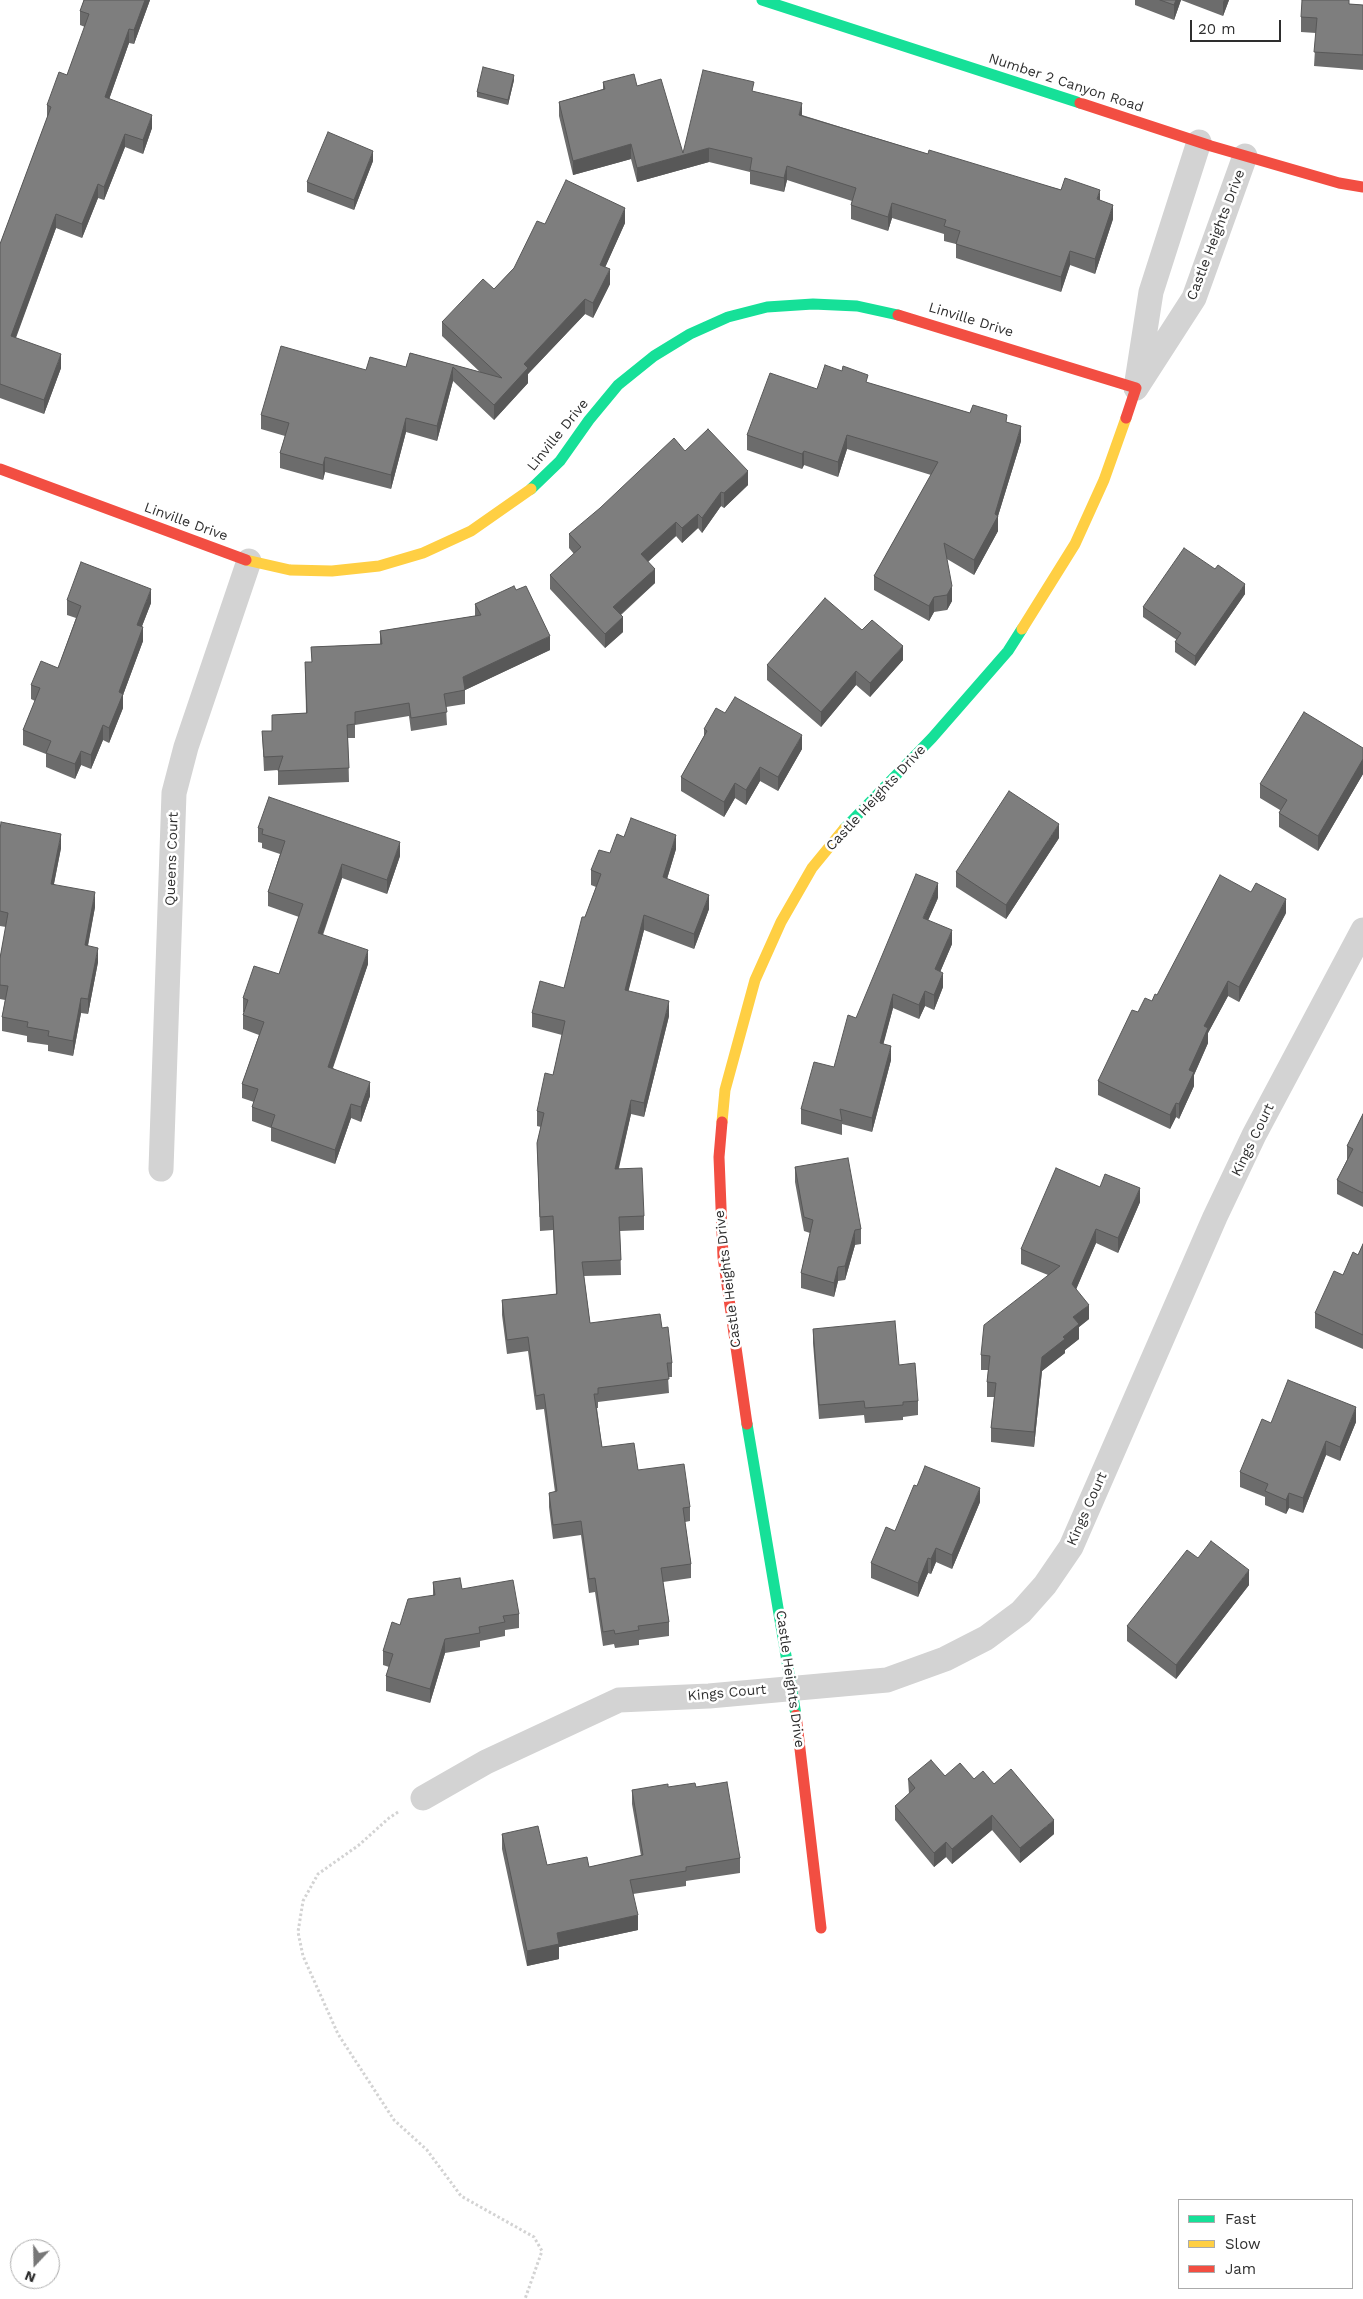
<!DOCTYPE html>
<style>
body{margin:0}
#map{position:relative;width:1363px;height:2299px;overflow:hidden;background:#fff;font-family:"Work Sans",sans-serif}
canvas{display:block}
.legend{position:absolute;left:1178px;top:2199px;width:175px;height:90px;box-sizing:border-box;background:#fff;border:1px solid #ababab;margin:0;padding:6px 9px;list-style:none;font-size:15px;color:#2e2e2e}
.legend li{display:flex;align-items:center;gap:10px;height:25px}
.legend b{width:25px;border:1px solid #ababab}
.north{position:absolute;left:10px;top:2239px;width:50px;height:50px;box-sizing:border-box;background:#fff;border:1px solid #ababab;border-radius:50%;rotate:201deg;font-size:14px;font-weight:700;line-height:20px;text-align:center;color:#2e2e2e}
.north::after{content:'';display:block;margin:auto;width:18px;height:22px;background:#777;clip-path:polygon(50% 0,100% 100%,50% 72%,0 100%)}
.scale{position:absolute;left:1190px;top:20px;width:91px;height:22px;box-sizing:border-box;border:2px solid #2e2e2e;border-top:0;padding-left:6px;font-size:15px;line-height:18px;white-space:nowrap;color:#2e2e2e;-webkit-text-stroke:4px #fff;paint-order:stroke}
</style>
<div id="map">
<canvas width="1363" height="2299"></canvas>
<ul class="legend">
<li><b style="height:6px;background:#16e098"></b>Fast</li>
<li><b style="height:6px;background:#ffcf43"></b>Slow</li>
<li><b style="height:6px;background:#f24e42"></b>Jam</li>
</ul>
<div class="north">N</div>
<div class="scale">20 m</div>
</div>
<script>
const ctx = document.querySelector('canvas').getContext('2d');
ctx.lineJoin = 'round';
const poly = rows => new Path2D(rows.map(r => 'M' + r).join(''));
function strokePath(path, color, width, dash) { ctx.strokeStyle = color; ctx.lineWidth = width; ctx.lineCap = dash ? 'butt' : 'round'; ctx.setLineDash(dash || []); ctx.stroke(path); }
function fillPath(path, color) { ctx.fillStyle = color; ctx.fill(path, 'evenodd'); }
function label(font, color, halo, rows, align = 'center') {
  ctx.font = font + ' "Work Sans",sans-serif'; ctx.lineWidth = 5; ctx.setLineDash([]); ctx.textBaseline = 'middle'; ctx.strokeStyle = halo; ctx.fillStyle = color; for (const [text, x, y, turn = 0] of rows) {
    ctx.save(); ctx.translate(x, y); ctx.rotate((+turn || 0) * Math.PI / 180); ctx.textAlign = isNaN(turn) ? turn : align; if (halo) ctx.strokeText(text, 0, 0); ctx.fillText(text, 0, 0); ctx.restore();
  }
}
strokePath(poly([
 [398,1812,389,1818,359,1845,318,1874,303,1901,298,1932,303,1956,338,2034,394,2120,427,2150,461,2196,534,2237,542,2251,525,2299]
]), '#d3d3d3', 3, [2.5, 2.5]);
strokePath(poly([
 [1199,142,1151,292,1136,388,1194,298,1245,156],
 [161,1169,174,793,186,747,249,561],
 [423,1798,486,1762,619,1700,709,1696,887,1680,945,1659,986,1638,1021,1612,1045,1585,1071,1547,1215,1217,1254,1135,1363,930]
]), '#d3d3d3', 25);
strokePath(poly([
 [762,0,1080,103],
 [531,489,560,461,589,420,618,385,654,356,690,334,728,317,767,307,813,304,857,306,898,315],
 [844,829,932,738,1008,651,1022,629],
 [747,1424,796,1715]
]), '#16e098', 11);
strokePath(poly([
 [246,560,290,570,332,571,379,566,423,553,471,531,531,489],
 [1022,629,1075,544,1104,480,1126,418],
 [722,1122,725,1090,755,980,781,922,812,868,844,829]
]), '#ffcf43', 11);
strokePath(poly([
 [1080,103,1211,146,1339,183,1363,187],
 [898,315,1136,388,1126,418],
 [0,469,246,560],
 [722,1122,719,1157,723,1257,747,1424],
 [796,1715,821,1928]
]), '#f24e42', 11);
fillPath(poly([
 [84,0,150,0,134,44,129,43,109,99,152,128,143,154,125,147,104,200,98,198,82,238,56,228,16,338,61,368,44,414,0,398,0,244,47,118,47,105,67,75,85,27,80,25,80,11],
 [1135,0,1229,0,1223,16,1181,0,1174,20,1135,5],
 [1350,4,1363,5,1363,70,1314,66,1316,33,1301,32,1301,17],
 [514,80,508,105,477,97,477,92],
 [603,82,637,86,683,153,754,92,802,115,928,154,1100,200,1113,219,1095,274,1070,265,1061,292,956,258,956,244,944,241,944,234,892,218,888,231,851,219,851,205,852,201,787,180,784,192,750,184,750,172,709,162,637,182,631,159,573,175,559,116,559,102,603,89],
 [373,161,354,210,307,192,307,182],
 [625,223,605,267,610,284,593,318,585,314,528,374,528,383,494,420,453,381,437,441,406,432,391,489,325,472,323,480,280,468,280,453,285,436,261,429,261,415,366,370,406,367,410,353,480,372,442,336,442,322,494,289,514,268,545,224],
 [868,383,970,413,1007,423,1021,441,998,516,998,531,974,575,947,559,952,601,947,610,934,612,929,621,874,590,874,576,931,475,847,449,838,477,804,465,802,469,747,450,747,435,817,389],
 [685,451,748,485,724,508,721,506,702,533,698,528,682,543,676,536,648,562,655,583,621,615,623,632,605,648,550,589,550,575,574,554,569,548,569,534],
 [516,590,550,650,465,690,465,704,446,707,447,725,411,731,409,716,355,725,355,738,348,738,349,782,278,785,278,770,264,771,262,731,272,731,272,715,306,713,305,662,312,662,311,647,380,644,380,631,475,616,475,604],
 [1245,594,1195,666,1175,652,1175,642,1177,640,1143,617,1143,607],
 [67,600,151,603,142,626,143,641,123,695,123,708,109,743,103,740,91,769,81,765,75,779,46,767,46,754,23,745,23,730,35,701,31,699,31,685,58,668,76,618,67,615],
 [862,630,903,660,870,697,856,685,821,727,767,680,767,665],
 [725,713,802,749,778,791,760,781,746,805,735,798,724,817,681,791,681,777,704,736,704,729],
 [1363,748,1363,774,1318,851,1279,827,1279,813,1280,810,1260,798,1260,784],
 [258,828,400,856,387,894,342,878,323,935,368,964,333,1068,370,1096,361,1122,351,1118,335,1164,271,1141,271,1128,252,1121,252,1107,254,1102,242,1098,242,1084,259,1035,243,1029,243,1015,244,1012,243,1012,243,998,279,974,299,917,268,906,268,892,280,854,262,848,262,843,258,842],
 [0,830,61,848,54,884,95,907,88,946,98,962,88,1014,81,1013,73,1056,48,1051,48,1045,27,1042,27,1036,2,1031,2,1017,5,1000,0,999,0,958,6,927,0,926],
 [624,837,676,849,667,879,709,909,694,949,644,930,628,991,669,1016,644,1117,631,1114,619,1168,644,1216,644,1230,620,1231,621,1275,584,1276,590,1323,662,1328,672,1363,672,1377,668,1377,669,1393,598,1402,598,1408,597,1408,602,1447,638,1470,690,1507,690,1521,685,1522,691,1564,691,1578,663,1582,669,1622,669,1636,639,1640,639,1645,615,1648,614,1644,603,1646,595,1592,589,1593,581,1535,553,1539,549,1507,549,1493,555,1492,544,1409,536,1410,528,1351,507,1354,502,1315,502,1300,556,1294,553,1230,540,1231,537,1143,541,1127,537,1126,537,1111,553,1075,562,1035,532,1027,532,1013,564,988,585,917,596,887,591,885,591,870,610,853],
 [1059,838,1006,919,956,887,956,872],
 [938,898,928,920,952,944,940,972,943,987,934,1010,925,1006,919,1019,893,1008,883,1044,891,1060,872,1132,842,1124,842,1135,801,1124,801,1109,834,1067,856,1018],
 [1286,913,1239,1002,1228,996,1208,1033,1208,1043,1194,1075,1194,1086,1179,1119,1176,1117,1170,1129,1098,1095,1098,1081,1138,1012,1152,1001,1157,995],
 [1363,1114,1363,1207,1337,1194,1337,1180,1347,1160,1347,1146],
 [795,1167,861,1229,861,1244,855,1245,845,1280,838,1281,834,1297,801,1288,801,1273,810,1233,804,1231,795,1182],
 [1100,1187,1140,1202,1118,1253,1096,1243,1076,1289,1089,1319,1079,1327,1079,1339,1065,1350,1065,1353,1042,1371,1034,1447,991,1442,991,1428,994,1397,987,1397,987,1382,988,1370,981,1370,981,1355,1048,1275,1021,1264,1021,1249],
 [1363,1244,1363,1349,1315,1328,1315,1313,1358,1255],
 [813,1329,899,1365,918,1401,918,1415,903,1417,903,1420,865,1423,864,1415,819,1419,813,1343],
 [1356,1422,1340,1461,1326,1455,1303,1513,1289,1508,1286,1514,1265,1505,1265,1497,1240,1487,1240,1472,1271,1423],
 [980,1502,952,1569,936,1562,931,1574,928,1573,918,1597,871,1578,871,1563,895,1531],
 [1198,1558,1249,1585,1176,1679,1127,1641,1127,1626],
 [433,1582,462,1589,519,1614,519,1628,505,1630,505,1636,480,1641,480,1647,445,1653,430,1703,386,1691,386,1676,389,1667,383,1665,383,1651,400,1625,433,1595],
 [945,1776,974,1779,994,1784,1054,1834,1020,1863,992,1830,952,1864,946,1857,934,1867,895,1820,895,1806,909,1794,908,1779],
 [668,1787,696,1787,740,1858,740,1873,686,1881,686,1886,633,1894,638,1930,559,1947,559,1959,527,1966,502,1849,502,1834,547,1865,589,1867,641,1856,632,1804,632,1790]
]), '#6c6c6c');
fillPath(poly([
 [145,0,150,0,134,44,134,30],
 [1176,0,1181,0,1174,20,1174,5],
 [1224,0,1229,0,1223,16,1223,2],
 [129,29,129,43,105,111,105,97],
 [514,75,514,80,508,105,508,100],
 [802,103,802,118,799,115],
 [152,115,152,128,143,154,143,140],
 [125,134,125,147,104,200,104,187],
 [631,144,631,159,573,175,573,161],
 [709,148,709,162,637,182,637,168],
 [373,151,373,161,354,210,354,200],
 [787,166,787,180,784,192,784,178],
 [98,184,98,198,82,238,82,224],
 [1100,190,1100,204,1097,199],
 [892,203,892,218,888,231,888,217],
 [1113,205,1113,219,1095,274,1095,259],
 [625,208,625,223,600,279,600,265],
 [56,214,56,228,11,350,11,336],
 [1070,251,1070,265,1061,292,1061,277],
 [610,269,610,284,593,318,593,303],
 [585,299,585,314,528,374,528,383,494,420,494,405,524,364],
 [61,354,61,368,44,414,44,400],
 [453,367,453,381,437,441,437,426],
 [406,418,406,432,391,489,391,475],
 [1021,426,1021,441,998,516,998,531,974,575,974,560,995,514],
 [847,435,847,449,838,477,838,462],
 [804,451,804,465,802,469,802,454],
 [325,457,325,472,323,480,323,465],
 [748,471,748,485,724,508,724,493],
 [721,492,721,506,702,533,702,518],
 [698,514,698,528,682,543,682,528],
 [676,522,676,536,641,568,641,554],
 [655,569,655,583,613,621,613,607],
 [1245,584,1245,594,1195,666,1195,656],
 [952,586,952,601,947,610,947,595],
 [151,589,151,603,137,639,137,625],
 [934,597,934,612,929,621,929,606],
 [623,617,623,632,605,648,605,634],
 [143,627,143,641,123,695,123,708,109,743,109,728,119,692],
 [550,636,550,650,463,691,463,677],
 [903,646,903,660,870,697,870,683],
 [856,671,856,685,821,727,821,712],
 [103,725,103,740,91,769,91,755],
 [802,735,802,749,778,791,778,777],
 [81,751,81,765,75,779,75,764],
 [1363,759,1363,774,1318,851,1318,836],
 [760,767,760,781,746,805,746,790],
 [735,783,735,798,724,817,724,802],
 [1059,824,1059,838,1006,919,1006,905],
 [61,834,61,848,51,898,51,884],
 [676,835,676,849,663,892,663,877],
 [400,842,400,856,387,894,387,880],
 [342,864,342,878,318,947,318,933],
 [938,883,938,898,923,932,923,918],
 [95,892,95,907,85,960,85,945],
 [709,895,709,909,694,949,694,934],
 [1286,899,1286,913,1239,1002,1239,987],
 [644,915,644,930,625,1005,625,990],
 [952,930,952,944,935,984,935,969],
 [98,948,98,962,88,1014,88,999],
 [368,950,368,964,328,1081,328,1067],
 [943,973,943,987,934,1010,934,995],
 [1228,981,1228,996,1208,1033,1208,1043,1194,1075,1194,1086,1179,1119,1179,1104,1189,1070,1204,1026],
 [925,991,925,1006,919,1019,919,1005],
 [893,994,893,1008,880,1057,880,1043],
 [81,998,81,1013,73,1056,73,1041],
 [669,1001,669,1016,644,1117,644,1103],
 [891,1046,891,1060,872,1132,872,1118],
 [370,1082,370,1096,361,1122,361,1107],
 [631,1100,631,1114,615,1183,615,1169],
 [1176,1103,1176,1117,1170,1129,1170,1115],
 [351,1104,351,1118,335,1164,335,1150],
 [1140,1188,1140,1202,1118,1253,1118,1238],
 [1096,1229,1096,1243,1072,1299,1072,1284],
 [855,1230,855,1245,845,1280,845,1266],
 [838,1267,838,1281,834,1297,834,1283],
 [1089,1305,1089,1319,1079,1327,1079,1339,1065,1350,1065,1353,1042,1371,1034,1447,1034,1432,1042,1357,1063,1337,1073,1317],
 [1356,1407,1356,1422,1340,1461,1340,1447],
 [1326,1441,1326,1455,1303,1513,1303,1498],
 [980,1488,980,1502,952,1569,952,1555],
 [1289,1493,1289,1508,1286,1514,1286,1500],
 [936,1548,936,1562,931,1574,931,1559],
 [928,1558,928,1573,918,1597,918,1583],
 [1249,1570,1249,1585,1176,1679,1176,1665],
 [445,1639,445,1653,430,1703,430,1689],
 [992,1815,992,1830,952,1864,952,1849],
 [1054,1820,1054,1834,1020,1863,1020,1848],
 [946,1842,946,1857,934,1867,934,1853],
 [638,1915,638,1930,559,1947,559,1959,527,1966,527,1951,557,1933]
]), '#585858');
const building = poly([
 [84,0,145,0,134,30,129,29,105,97,152,115,143,140,125,134,104,187,98,184,82,224,56,214,11,336,61,354,44,400,0,384,0,244,51,107,47,105,59,72,67,75,89,14,80,11,84,0],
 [1160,0,1176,0,1174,5,1160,0],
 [1302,0,1349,0,1349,4,1363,5,1363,55,1314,52,1317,18,1301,17,1302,0],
 [483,67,514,75,508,100,477,92,483,67],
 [703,70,754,82,752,91,802,103,799,115,928,154,929,150,1061,190,1065,178,1100,190,1097,199,1113,205,1095,259,1070,251,1061,277,956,244,960,231,944,226,946,220,892,203,888,217,851,205,856,188,787,166,784,178,750,170,752,158,709,148,637,168,631,144,573,161,559,102,605,89,603,82,634,74,637,86,661,79,683,153,703,70],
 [328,132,373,151,354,200,307,182,328,132],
 [566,180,625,208,600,265,610,269,593,303,585,299,524,364,528,368,494,405,453,367,437,426,406,418,391,475,325,457,323,465,280,453,289,423,261,415,281,346,366,370,370,357,406,367,410,353,502,378,442,322,483,279,494,289,514,268,537,221,545,224,566,180],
 [825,365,842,371,843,366,868,375,866,382,970,413,973,405,1007,415,1006,422,1021,426,995,514,998,516,974,560,944,543,952,586,947,595,934,597,929,606,874,576,938,462,847,435,838,462,804,451,802,454,747,435,770,373,817,389,825,365],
 [708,429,748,471,724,493,721,492,702,518,698,514,682,528,676,522,641,554,655,569,613,607,623,617,605,634,550,575,581,547,569,534,600,508,674,438,685,451,708,429],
 [1184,548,1215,569,1218,565,1245,584,1195,656,1175,642,1181,633,1143,607,1184,548],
 [81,562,151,589,137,625,143,627,119,692,123,694,109,728,103,725,91,755,81,751,75,764,46,753,51,741,23,730,40,688,31,685,41,661,58,668,81,606,67,600,81,562],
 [514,586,516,590,526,586,550,636,463,677,465,690,444,694,447,712,411,718,409,703,355,712,355,724,347,725,349,768,278,771,283,756,264,757,262,731,272,731,272,715,307,713,305,662,312,662,311,647,382,644,380,631,481,615,475,604,514,586],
 [825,598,862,630,872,620,903,646,870,683,856,671,821,712,767,665,825,598],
 [735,697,802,735,778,777,760,767,746,790,735,783,724,802,681,777,707,731,704,729,716,708,725,713,735,697],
 [1304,712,1363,748,1363,759,1318,836,1279,813,1287,800,1260,784,1304,712],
 [1009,791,1059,824,1006,905,956,872,1009,791],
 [269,797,400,842,387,880,342,864,318,933,368,950,328,1067,370,1082,361,1107,351,1104,335,1150,271,1127,275,1115,252,1107,258,1089,242,1084,264,1022,243,1015,248,1000,243,998,254,966,279,974,303,904,268,892,285,841,262,834,263,829,258,828,269,797],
 [631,818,676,835,663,877,709,895,694,934,644,915,625,990,669,1001,644,1103,631,1100,615,1169,642,1168,644,1216,619,1217,621,1260,582,1262,590,1323,660,1314,662,1328,668,1327,672,1363,667,1363,669,1379,598,1388,598,1394,594,1394,602,1447,634,1443,638,1470,684,1464,690,1507,683,1508,691,1564,661,1568,669,1622,638,1626,639,1630,615,1634,614,1630,603,1632,595,1578,589,1579,581,1521,553,1525,549,1493,557,1491,544,1394,536,1396,528,1337,507,1340,502,1300,557,1294,553,1216,540,1217,537,1143,544,1113,537,1111,545,1073,553,1075,565,1021,532,1013,540,981,564,988,582,917,585,917,601,874,591,870,599,850,610,853,617,834,624,837,631,818],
 [1,822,61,834,51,884,95,892,85,945,98,948,88,999,81,998,73,1041,48,1036,49,1031,27,1027,28,1022,2,1017,8,986,0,985,0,958,8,913,0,911,0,830,1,822],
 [916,874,938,883,923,918,952,930,935,969,943,973,934,995,925,991,919,1005,893,994,880,1043,891,1046,872,1118,840,1109,842,1121,801,1109,814,1062,834,1067,848,1015,856,1018,916,874],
 [1220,875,1251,892,1256,883,1286,899,1239,987,1228,981,1204,1026,1208,1028,1189,1070,1194,1072,1179,1104,1176,1103,1170,1115,1098,1081,1132,1010,1138,1012,1145,998,1152,1001,1155,994,1157,995,1220,875],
 [1363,1114,1363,1193,1337,1180,1353,1149,1347,1146,1363,1114],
 [848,1158,861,1229,855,1230,845,1266,838,1267,834,1283,801,1273,813,1220,804,1217,795,1167,848,1158],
 [1056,1168,1100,1187,1105,1174,1140,1188,1118,1238,1096,1229,1072,1284,1089,1305,1073,1317,1079,1324,1063,1337,1065,1339,1042,1357,1034,1432,991,1428,996,1383,987,1382,990,1356,981,1355,984,1325,1060,1266,1021,1249,1056,1168],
 [1363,1244,1363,1335,1315,1313,1334,1271,1343,1275,1353,1252,1358,1255,1363,1244],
 [895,1321,899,1365,915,1363,918,1401,903,1402,903,1405,865,1408,864,1401,819,1405,813,1329,895,1321],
 [1288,1380,1356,1407,1340,1447,1326,1441,1303,1498,1289,1493,1286,1500,1265,1491,1268,1484,1240,1472,1262,1419,1271,1423,1288,1380],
 [925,1466,980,1488,952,1555,936,1548,931,1559,928,1558,918,1583,871,1563,886,1527,895,1531,914,1485,917,1486,925,1466],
 [1211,1541,1249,1570,1176,1665,1127,1626,1187,1550,1198,1558,1211,1541],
 [460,1578,462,1589,513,1580,519,1614,503,1616,505,1622,479,1627,480,1633,445,1639,430,1689,386,1676,393,1654,383,1651,392,1622,400,1625,408,1599,435,1595,433,1582,460,1578],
 [931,1760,945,1776,960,1763,974,1779,983,1771,994,1784,1011,1769,1054,1820,1020,1848,992,1815,952,1849,946,1842,934,1853,895,1806,915,1788,908,1779,931,1760],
 [727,1782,740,1858,686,1867,686,1871,630,1880,638,1915,557,1933,559,1944,527,1951,502,1834,538,1826,547,1865,587,1857,589,1867,643,1855,632,1790,668,1784,668,1787,695,1783,696,1787,727,1782]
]);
fillPath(building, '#7e7e7e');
strokePath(building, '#585858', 1);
label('14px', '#2e2e2e', '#fff', [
 ["Number 2 Canyon Road",1066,83,18],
 ["Castle Heights Drive",1216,235,-69],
 ["Linville Drive",971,320,17],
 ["Linville Drive",558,435,-51],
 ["Linville Drive",186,522,20],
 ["Castle Heights Drive",876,798,-47],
 ["Queens Court",172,859,-88],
 ["Kings Court",1253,1140,-64],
 ["Castle Heights Drive",728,1279,-97],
 ["Kings Court",1087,1509,-66],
 ["Castle Heights Drive",790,1679,82],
 ["Kings Court",727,1693,-5]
]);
</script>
